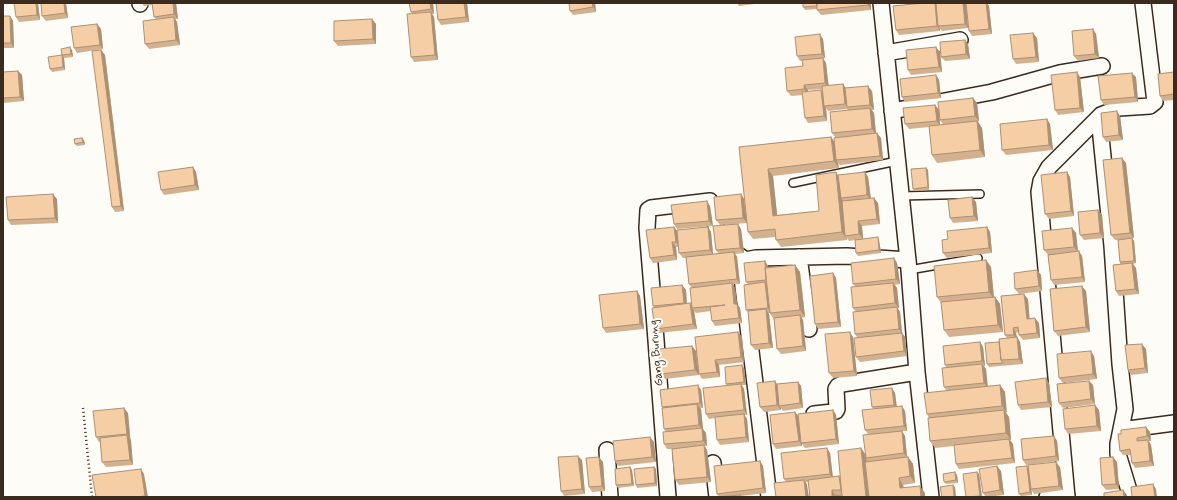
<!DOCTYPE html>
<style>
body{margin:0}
#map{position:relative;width:1177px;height:500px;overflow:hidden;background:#fdfcf7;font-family:Mynerve,sans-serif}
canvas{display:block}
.frame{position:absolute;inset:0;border:4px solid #3b2a1e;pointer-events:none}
</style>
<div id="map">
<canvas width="1177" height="500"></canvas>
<div class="frame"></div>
</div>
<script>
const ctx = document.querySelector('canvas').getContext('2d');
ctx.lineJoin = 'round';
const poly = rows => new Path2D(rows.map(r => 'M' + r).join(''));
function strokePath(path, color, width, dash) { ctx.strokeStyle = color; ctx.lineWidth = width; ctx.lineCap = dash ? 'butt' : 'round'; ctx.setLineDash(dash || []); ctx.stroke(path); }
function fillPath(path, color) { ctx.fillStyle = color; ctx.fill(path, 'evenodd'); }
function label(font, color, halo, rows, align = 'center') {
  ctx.font = font + ' Mynerve,sans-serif'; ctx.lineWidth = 4; ctx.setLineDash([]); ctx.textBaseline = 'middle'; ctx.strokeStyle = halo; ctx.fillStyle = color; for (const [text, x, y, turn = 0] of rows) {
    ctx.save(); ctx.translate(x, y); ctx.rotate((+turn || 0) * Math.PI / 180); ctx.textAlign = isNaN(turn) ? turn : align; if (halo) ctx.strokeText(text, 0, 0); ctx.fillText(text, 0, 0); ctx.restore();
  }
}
const service = poly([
 [793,183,897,161],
 [901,196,980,194],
 [909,270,978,258]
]);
const minor = poly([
 [140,3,140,4],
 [881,3,909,270,917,372,931,497],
 [886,53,960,40],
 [892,111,992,92,1060,73,1102,66],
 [1099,117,1112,246,1120,364,1125,409,1118,444,1118,454,1131,497],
 [799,257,809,329],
 [745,260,741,270,769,497],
 [814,414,833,412,836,411,837,409,836,389,838,386,842,384,917,372],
 [1121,430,1174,423],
 [607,450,610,497],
 [713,463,717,497],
 [668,497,653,301,647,228,648,210,651,208,710,201,715,208,717,257,740,256,745,260,756,258,847,256,908,260],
 [1047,497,1067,495],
 [1067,497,1039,192,1041,181,1049,167,1101,115,1119,108,1150,106,1155,102,1143,3]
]);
strokePath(service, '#3b2a1e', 10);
strokePath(minor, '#3b2a1e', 18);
strokePath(poly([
 [83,408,92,497]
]), '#3b2a1e', 2.5, [1, 3]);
strokePath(service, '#fdfcf7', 7);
strokePath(minor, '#fdfcf7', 15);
fillPath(poly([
 [38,3,40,20,19,22,16,17],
 [66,3,68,18,46,21,42,16],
 [142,3,176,3,178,19,175,19,177,22,180,45,149,49,145,44,156,19,154,17,152,5,144,6],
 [433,3,434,14,432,14,434,17,438,60,414,62,411,57,412,13,411,12],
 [436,3,467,3,469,22,441,25,438,20],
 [595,3,596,12,573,15,570,11],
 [737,3,754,3,754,4,739,6],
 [756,3,772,3,757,4],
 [803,3,871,3,871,10,821,15,817,10,817,9,805,10,803,7],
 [936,3,966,3,968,28,942,31,940,29,940,31,899,35,896,30,936,4],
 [966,3,989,3,987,3,989,6,992,34,972,36,969,31],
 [3,16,10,16,13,21,14,48,3,48],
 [372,19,376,24,376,44,338,46,334,41],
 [97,24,101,29,103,49,77,53,74,48],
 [1093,29,1096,34,1099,58,1078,61,1074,56],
 [1037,38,1039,62,1016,64,1013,59],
 [823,39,825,58,823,59,826,63,828,86,843,84,846,88,872,91,874,110,872,110,874,113,876,133,881,138,883,160,840,165,838,163,839,168,773,176,777,215,819,211,839,177,865,172,868,177,871,198,874,198,878,203,880,224,862,226,863,239,879,240,881,253,858,256,856,253,855,240,849,241,847,238,847,240,781,247,776,240,775,237,753,239,748,232,739,147,831,137,834,142,835,137,832,133,848,110,847,109,828,111,826,108,827,121,808,123,805,118,803,95,791,96,787,91,803,66,802,61,800,61,797,56],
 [822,89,823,93,808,92,808,90],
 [965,40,968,44,970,59,945,61,941,57],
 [72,50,73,57,64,58,65,70,52,72,50,69,62,55],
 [101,50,105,55,124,211,115,212,112,207],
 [940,52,942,72,911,75,908,70],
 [18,71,22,75,24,101,3,103,3,72],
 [1174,72,1174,100,1163,101,1160,96],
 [936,75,939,80,941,98,905,102,902,97],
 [1080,77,1084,112,1058,115,1055,110],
 [1136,77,1138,102,1104,105,1101,100],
 [973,98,977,103,979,121,978,121,982,128,985,157,937,163,932,155,929,127,909,129,905,124,935,105,939,110,940,125,943,124,940,120],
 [1120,116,1123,140,1106,142,1103,137],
 [1047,119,1050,124,1053,150,1006,155,1002,150],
 [84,140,85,145,77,146,75,144],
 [1122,158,1126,163,1134,238,1132,238,1134,241,1136,263,1133,264,1136,268,1139,294,1119,296,1116,291,1121,264,1120,262,1118,240,1115,240,1111,235],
 [193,167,196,172,199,190,164,195,161,190],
 [926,168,928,170,929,190,914,191,913,189],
 [1067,172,1070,177,1074,216,1049,219,1045,214],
 [741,194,744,199,747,223,720,225,716,220],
 [57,199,58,223,11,225,8,220],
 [976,202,978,221,953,223,950,218],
 [710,206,713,226,677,229,674,224],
 [1098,210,1102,215,1104,238,1084,240,1080,235],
 [708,227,711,232,713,254,718,253,716,250,741,229,744,253,735,254,737,257,740,284,733,284,735,288,737,304,740,308,742,323,715,326,712,321,711,311,696,313,694,311,697,329,658,333,655,329,654,308,653,306,682,285,686,290,687,304,692,306,692,288,689,284,686,258,683,258,679,253,679,247,676,247,677,260,653,263,650,258,677,230],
 [987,227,990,232,992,253,947,258,943,253],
 [1072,228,1076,233,1078,252,1082,256,1085,282,1054,285,1051,280,1048,255,1044,250],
 [894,258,897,263,900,284,895,285,897,288,899,308,897,308,900,312,902,333,905,337,907,356,860,362,856,357,857,337,855,334,856,312,853,308,856,287,853,284],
 [986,260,991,267,994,297,995,297,1000,304,1003,332,949,337,944,330,941,303,937,297],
 [765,261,768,266,768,268,795,265,800,272,805,317,801,318,803,320,806,351,781,354,777,349,774,320,770,313,768,313,769,314,773,348,755,350,751,345,748,312,746,310,748,284,746,282],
 [1037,270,1041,275,1042,291,1019,294,1015,289],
 [833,273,836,278,841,327,818,329,815,324],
 [637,291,640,296,644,329,606,333,603,328],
 [1086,291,1090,332,1058,336,1054,331],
 [1028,299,1029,319,1039,323,1040,338,1023,340,1019,335,1019,332,1016,333,1017,337,1020,342,1023,364,989,367,987,364,999,342,1007,338,1005,335],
 [738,332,742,337,744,362,719,365,720,377,702,379,699,374],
 [853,337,857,376,833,378,829,373],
 [980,342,983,347,985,366,984,366,986,369,987,386,1000,385,1005,392,1006,413,1009,417,1011,440,1010,440,1013,444,1015,463,959,469,956,464,954,446,935,448,930,441,929,418,927,414,946,390,944,387,947,368,945,365],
 [692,346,696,351,699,375,665,379,661,374],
 [1146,349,1148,373,1131,375,1128,370],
 [1094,356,1097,379,1063,383,1059,378],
 [744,368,746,385,742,385,744,389,747,415,744,415,747,419,749,442,720,445,717,440,715,418,709,419,706,414,727,385,726,384],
 [775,381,777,384,798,382,801,386,803,408,783,411,781,408,781,410,764,412,760,407],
 [1089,381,1093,385,1095,404,1063,408,1059,403],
 [1049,383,1052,407,1021,410,1018,405],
 [701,390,703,408,700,408,701,409,703,429,706,433,707,446,704,446,707,450,711,482,679,485,675,480,672,449,667,449,664,444,666,432,664,429,663,408,662,407],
 [895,393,897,407,905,411,907,431,902,431,905,436,907,457,908,457,913,464,915,483,903,485,904,488,925,493,925,497,810,497,809,482,806,482,807,485,786,482,784,479,830,453,833,477,839,476,840,478,861,448,866,455,868,434,865,430,874,409,872,407],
 [1095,405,1099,410,1101,431,1068,434,1065,429],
 [833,410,836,415,839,444,805,448,802,444,802,446,776,449,773,444,795,412,799,417],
 [128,413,133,465,106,467,102,462,100,442,99,442,96,437],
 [1150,432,1151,441,1149,441,1151,445,1154,466,1135,468,1132,463,1131,455,1123,455,1120,451,1118,434],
 [1054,436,1057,441,1059,461,1026,465,1023,460],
 [654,442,656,462,618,466,615,461],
 [582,460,585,494,564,496,561,491],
 [760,461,763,466,766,493,741,496,742,497,717,497,719,497,717,494],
 [603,462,605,491,592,492,589,487],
 [1117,462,1119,489,1106,490,1102,485],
 [630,467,632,470,634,486,618,488,616,485],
 [654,467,656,469,657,486,637,488,636,485],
 [1060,467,1063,490,1034,494,1031,489,1032,495,1021,496,1019,494,1028,468],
 [1001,471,1004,495,986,497,983,493],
 [979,474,982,497,966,497],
 [957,475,958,483,946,484,944,482]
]), '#d4b18e');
fillPath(poly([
 [36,3,38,3,40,20,37,15],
 [64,3,66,3,68,18,65,13],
 [173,3,176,3,178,19,174,14],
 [430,3,433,3,434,14,431,9],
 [464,3,467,3,469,22,466,17],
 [592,3,595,3,596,12,593,7],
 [868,3,871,3,871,10,868,5],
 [935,3,938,7,938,26,940,29,940,31,937,26],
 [963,3,966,3,968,28,965,24],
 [986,3,987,3,989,6,992,34,989,29],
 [431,12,434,17,438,60,435,55],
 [10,16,13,21,14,48,11,43],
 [174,17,177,22,180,45,176,40],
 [372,19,376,24,376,44,373,39],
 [97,24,101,29,103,49,100,45],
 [1093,29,1096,34,1099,58,1095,54],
 [1033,33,1037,38,1039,62,1036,57],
 [820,34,823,39,825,58,822,54],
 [965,40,968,44,970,59,966,54],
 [70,47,72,50,73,57,71,54],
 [936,47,940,52,942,72,939,67],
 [101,50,105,55,124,211,121,206],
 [62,55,64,58,65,70,63,67],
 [823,58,826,63,829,88,825,83],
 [18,71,22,75,24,101,20,97],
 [1077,72,1080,77,1084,112,1080,108],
 [1132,73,1136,77,1138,102,1135,97],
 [936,75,939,80,941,98,938,93],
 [843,84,846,89,848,107,845,104],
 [804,85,808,90,808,94,804,89],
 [868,86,872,91,874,110,870,105],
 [821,90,824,95,824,106,826,108,827,121,824,116],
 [973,98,977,103,979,121,975,116],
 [935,105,939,110,940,126,937,121],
 [870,108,874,113,876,134,872,129],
 [1117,111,1120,116,1123,140,1119,135],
 [1047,119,1050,124,1053,150,1049,145],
 [977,121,982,128,985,157,980,150],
 [877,133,881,138,883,160,880,156],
 [831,137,836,144,836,160,838,163,839,168,834,161],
 [82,138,84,140,85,145,83,142],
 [1122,158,1126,163,1134,238,1130,233],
 [193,167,196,172,199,190,195,185],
 [926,168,928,170,929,190,928,187],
 [768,169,773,176,778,223,773,216],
 [836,172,841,180,841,198,843,201,845,236,847,240,842,232],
 [865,172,868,177,871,200,867,195],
 [1067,172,1070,177,1074,216,1071,211],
 [53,194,57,199,58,223,55,218],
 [741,194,744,199,747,223,743,218],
 [972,197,976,202,978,221,974,216],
 [874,198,878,203,880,224,877,219],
 [707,201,710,206,713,226,709,221],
 [1098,210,1102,215,1104,238,1100,233],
 [858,221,862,226,863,239,859,234],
 [738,224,741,229,744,253,740,248],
 [674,227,678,232,680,246,676,242],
 [708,227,711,232,713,255,710,250],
 [987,227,990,232,992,253,989,248],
 [1072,228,1076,233,1078,252,1074,247],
 [878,237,879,240,881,253,879,250],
 [1132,238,1134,241,1136,263,1134,261],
 [672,242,676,247,677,260,674,255],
 [1079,251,1082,256,1085,282,1082,277],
 [734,252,737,257,740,284,737,279],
 [894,258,897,263,900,284,896,279],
 [986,260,991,267,994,299,989,292],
 [765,261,768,266,770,285,767,280],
 [1132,263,1136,268,1139,294,1135,289],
 [795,265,800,272,805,317,800,310],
 [1037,270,1041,275,1042,291,1039,286],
 [833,273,836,278,841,327,838,322],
 [765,282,768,287,771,313,768,308],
 [732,283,735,288,737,304,740,308,742,323,739,318,734,304],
 [893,283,897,288,899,308,895,303],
 [682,285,686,290,687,308,684,303],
 [1082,286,1086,291,1090,332,1086,327],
 [637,291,640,296,644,329,640,324],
 [1024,294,1028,299,1030,324,1027,319],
 [995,297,1000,304,1003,332,998,325],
 [690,303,694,308,692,308,694,311,697,329,693,324],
 [897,307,900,312,902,333,905,337,907,356,904,351,902,334,899,329],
 [766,309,769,314,773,348,769,343],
 [800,315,803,320,806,351,803,346],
 [1035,318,1039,323,1040,338,1037,333],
 [1013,328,1016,333,1017,340,1014,335],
 [738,332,742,337,744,362,741,357],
 [850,332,853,337,857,376,854,371],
 [1017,337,1020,342,1023,364,1019,359],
 [980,342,983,347,985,366,982,361],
 [1142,344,1146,349,1148,373,1145,368],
 [692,346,696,351,699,375,695,370],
 [1091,351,1094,356,1097,379,1093,374],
 [715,360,719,365,720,377,717,372],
 [982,364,986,369,988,388,984,383],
 [742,365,744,368,746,385,744,382],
 [1046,378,1049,383,1052,407,1048,402],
 [775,381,778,386,779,406,781,408,781,410,777,405],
 [1089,381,1093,385,1095,404,1091,399],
 [798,382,801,386,803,408,800,403],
 [741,384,744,389,747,415,744,410],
 [698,385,701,390,703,408,700,403],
 [1000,385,1005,392,1007,413,1002,406],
 [892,388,895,393,897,410,894,405],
 [697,404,701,409,703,429,706,433,707,446,703,441,702,429,699,425],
 [1095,405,1099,410,1101,431,1097,426],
 [902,406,905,411,907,431,904,426],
 [124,408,128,413,130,439,127,434],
 [833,410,836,415,839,444,836,439],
 [1004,410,1009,417,1011,440,1006,433],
 [795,412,799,417,802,446,799,441],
 [744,414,747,419,749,442,746,437],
 [1146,427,1150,432,1151,441,1147,436],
 [902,431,905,436,907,458,904,453],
 [127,435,131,440,133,465,130,460],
 [1054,436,1057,441,1059,461,1056,456],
 [650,437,654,442,656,462,652,457],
 [1009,439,1013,444,1015,463,1012,458],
 [1148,440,1151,445,1154,466,1150,461],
 [704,445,707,450,711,482,707,477],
 [827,448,830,453,833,479,830,474],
 [861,448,866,456,870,497,866,497],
 [578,456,582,460,585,494,582,489],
 [599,457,603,462,605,491,602,486],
 [908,457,913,464,915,483,910,476],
 [1113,457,1117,462,1119,489,1116,484],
 [760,461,763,466,766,493,763,488],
 [1056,462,1060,467,1063,490,1059,486],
 [997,466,1001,471,1004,495,1000,490],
 [1027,466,1029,468,1032,495,1030,492],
 [630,467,632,470,634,486,632,484],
 [654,467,656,469,657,486,655,483],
 [141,469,144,474,148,497,146,497,145,496],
 [955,472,957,475,958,483,956,480],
 [977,472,979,474,982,497,980,496],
 [839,476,842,481,844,494,841,490],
 [899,478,903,485,905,495,900,488],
 [804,480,807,485,809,497,806,497],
 [1153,484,1156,489,1157,497,1155,497],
 [953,485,955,487,956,497,954,497],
 [920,486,925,493,925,497,921,497],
 [832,490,835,495,832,496],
 [1123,490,1127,495,1127,497,1124,497]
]), '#ac9074');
const building = poly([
 [14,3,36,3,37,15,16,17,14,3],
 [41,3,64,3,65,13,42,16,41,3],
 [152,3,173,3,174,14,154,17,152,3],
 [409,3,430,3,431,9,411,12,409,3],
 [436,3,464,3,466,17,438,20,436,3],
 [569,3,592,3,593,7,570,11,569,3],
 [803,3,816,3,817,6,803,7,803,3],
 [817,3,868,3,868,5,817,10,817,3],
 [924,3,935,3,937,26,896,30,893,6,924,3],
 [936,3,963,3,965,24,938,26,936,3],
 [966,3,986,3,989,29,969,31,966,3],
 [431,12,435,55,411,57,407,14,431,12],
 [3,16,10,16,11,43,3,43,3,16],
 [174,17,176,40,145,44,143,21,174,17],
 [372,19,373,39,334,41,334,21,372,19],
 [97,24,100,45,74,48,71,27,97,24],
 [1093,29,1095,54,1074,56,1072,31,1093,29],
 [1033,33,1036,57,1013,59,1010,35,1033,33],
 [820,34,822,54,797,56,795,37,820,34],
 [965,40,966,54,941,57,940,42,965,40],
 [70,47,71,54,62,55,61,49,70,47],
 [936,47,939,67,908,70,906,50,936,47],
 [101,50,121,206,112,207,92,51,101,50],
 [62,55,63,67,50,69,48,57,62,55],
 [823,58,825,83,804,85,804,89,787,91,785,68,803,66,802,60,823,58],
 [18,71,20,97,3,98,3,72,18,71],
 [1077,72,1080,108,1055,110,1051,75,1077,72],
 [1174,72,1174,94,1160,96,1158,74,1174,72],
 [1132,73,1135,97,1101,100,1098,76,1132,73],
 [936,75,938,93,902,97,900,79,936,75],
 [843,84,845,104,824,106,822,86,843,84],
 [868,86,870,105,847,107,845,88,868,86],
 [821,90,824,116,805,118,802,92,821,90],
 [973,98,975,116,940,120,938,102,973,98],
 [935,105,937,121,905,124,903,108,935,105],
 [870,108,872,129,832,133,830,112,870,108],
 [1117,111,1119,135,1103,137,1101,113,1117,111],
 [1047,119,1049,145,1002,150,1000,124,1047,119],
 [977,121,980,150,932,155,929,126,977,121],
 [877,133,880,156,836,160,834,138,877,133],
 [831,137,834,161,768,169,773,216,819,211,816,175,836,172,842,232,776,240,775,229,748,232,739,147,831,137],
 [82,138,83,142,75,144,74,139,82,138],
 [1122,158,1130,233,1111,235,1103,160,1122,158],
 [193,167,195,185,161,190,158,172,193,167],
 [926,168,928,187,913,189,911,169,926,168],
 [865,172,867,195,841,198,838,175,865,172],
 [1067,172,1071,211,1045,214,1041,175,1067,172],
 [53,194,55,218,8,220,6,197,53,194],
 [741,194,743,218,716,220,714,197,741,194],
 [972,197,974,216,950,218,948,200,972,197],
 [874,198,877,219,858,221,859,234,845,236,842,201,874,198],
 [707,201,709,221,674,224,671,205,707,201],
 [1098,210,1100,233,1080,235,1078,212,1098,210],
 [738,224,740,248,716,250,713,226,738,224],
 [674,227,676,242,672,242,674,255,650,258,646,230,674,227],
 [708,227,710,250,679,253,677,230,708,227],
 [987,227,989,248,943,253,942,240,948,239,947,231,987,227],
 [1072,228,1074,247,1044,250,1042,231,1072,228],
 [878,237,879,250,856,253,855,240,878,237],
 [1132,238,1134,261,1120,262,1118,240,1132,238],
 [1079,251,1082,277,1051,280,1048,255,1079,251],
 [734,252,737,279,689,284,686,257,734,252],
 [894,258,896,279,853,284,851,263,894,258],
 [986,260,989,292,937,297,934,266,986,260],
 [765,261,766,280,746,282,744,263,765,261],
 [1132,263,1135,289,1116,291,1113,265,1132,263],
 [795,265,800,310,770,313,765,268,795,265],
 [1037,270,1039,286,1015,289,1014,273,1037,270],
 [833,273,838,322,815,324,810,276,833,273],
 [765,282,768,308,746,310,744,285,765,282],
 [732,283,734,304,737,304,739,318,712,321,710,307,725,305,692,308,690,288,732,283],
 [893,283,895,303,853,308,851,287,893,283],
 [682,285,684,303,653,306,651,288,682,285],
 [1082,286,1086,327,1054,331,1050,289,1082,286],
 [637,291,640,324,603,328,599,295,637,291],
 [1024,294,1027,319,1035,318,1037,333,1019,335,1018,327,1013,328,1014,335,1005,335,1001,296,1024,294],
 [995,297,998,325,944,330,941,302,995,297],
 [690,303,693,324,655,329,652,308,690,303],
 [897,307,899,329,855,334,853,312,897,307],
 [766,309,769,343,751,345,748,311,766,309],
 [800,315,803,346,777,349,774,318,800,315],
 [738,332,741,357,715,360,717,372,699,374,695,337,738,332],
 [850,332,854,371,829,373,825,334,850,332],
 [902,333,904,351,856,357,854,338,902,333],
 [1017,337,1019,359,1001,360,999,339,1017,337],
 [980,342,982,361,945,365,943,346,980,342],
 [999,342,1001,360,1003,363,987,364,985,343,999,342],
 [1142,344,1145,368,1128,370,1125,345,1142,344],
 [692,346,695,370,661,374,659,349,692,346],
 [1091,351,1093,374,1059,378,1057,354,1091,351],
 [982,364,984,383,944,387,942,368,982,364],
 [742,365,744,382,726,384,725,367,742,365],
 [1046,378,1048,402,1018,405,1015,382,1046,378],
 [775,381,777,405,760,407,757,383,775,381],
 [1089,381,1091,399,1059,403,1057,384,1089,381],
 [798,382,800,403,779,406,777,384,798,382],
 [741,384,744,410,706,414,703,388,741,384],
 [698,385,700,403,662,407,660,390,698,385],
 [1000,385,1002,406,927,414,924,393,1000,385],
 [892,388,894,405,872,407,870,390,892,388],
 [697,404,699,425,664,429,662,408,697,404],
 [1095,405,1097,426,1065,429,1063,409,1095,405],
 [902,406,904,426,865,430,862,410,902,406],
 [124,408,127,434,96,437,93,411,124,408],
 [833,410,836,439,801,443,798,414,833,410],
 [1004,410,1006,433,930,441,928,418,1004,410],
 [795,412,799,441,773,444,770,415,795,412],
 [744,414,746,437,717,440,715,417,744,414],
 [1146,427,1147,436,1137,438,1137,441,1148,440,1150,461,1132,463,1130,449,1120,451,1118,434,1121,434,1121,430,1146,427],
 [702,428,703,441,664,444,663,432,702,428],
 [902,431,904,453,866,458,863,435,902,431],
 [127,435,130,460,102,462,100,438,127,435],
 [1054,436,1056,456,1023,460,1021,439,1054,436],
 [650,437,652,457,615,461,613,441,650,437],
 [1009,439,1012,458,956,464,954,445,1009,439],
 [704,445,707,477,675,480,672,449,704,445],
 [827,448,830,474,784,479,781,453,827,448],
 [861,448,866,497,842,497,838,451,861,448],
 [578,456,582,489,561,491,558,457,578,456],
 [599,457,602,486,589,487,586,458,599,457],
 [908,457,910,476,899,478,900,488,920,486,921,497,869,497,865,462,908,457],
 [1113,457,1116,484,1102,485,1100,458,1113,457],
 [760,461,763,488,717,494,714,466,760,461],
 [1056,462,1059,486,1031,489,1028,465,1056,462],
 [997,466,1000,490,983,493,979,469,997,466],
 [1027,466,1030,492,1019,494,1016,467,1027,466],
 [630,467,632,484,616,485,615,469,630,467],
 [654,467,655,483,636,485,634,469,654,467],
 [141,469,145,496,136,497,96,497,92,475,141,469],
 [955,472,956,480,944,482,943,474,955,472],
 [977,472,980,496,966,497,963,474,977,472],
 [839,476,841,490,832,490,832,496,842,495,842,497,810,497,808,480,839,476],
 [804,480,806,497,776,497,774,483,804,480],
 [1153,484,1155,497,1132,497,1131,487,1153,484],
 [953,485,954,497,942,497,940,487,953,485],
 [1123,490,1124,497,1104,497,1104,493,1123,490],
 [740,495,740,497,717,497,740,495]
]);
fillPath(building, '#f6cea5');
strokePath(building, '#ac9074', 1);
label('12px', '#3b2a1e', '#fdfcf7', [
 ["Gang Burung",657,353,-95]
]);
</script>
